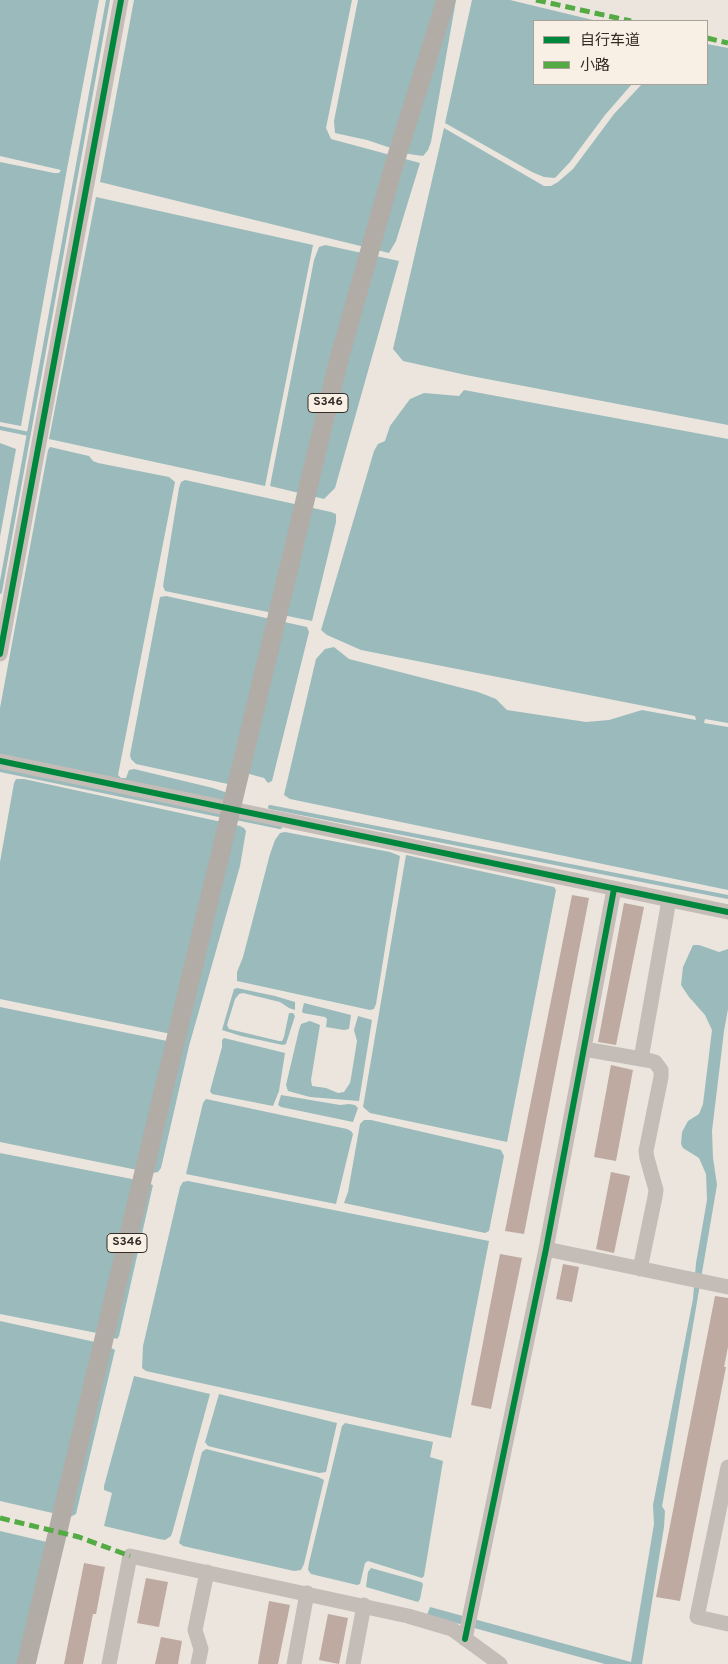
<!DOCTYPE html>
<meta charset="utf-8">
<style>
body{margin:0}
#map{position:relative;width:728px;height:1664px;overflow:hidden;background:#ebe5de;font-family:Overpass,"Noto Sans SC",sans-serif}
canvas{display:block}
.legend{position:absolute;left:533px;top:20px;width:175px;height:65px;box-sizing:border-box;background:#f8f0e5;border:1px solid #aaa199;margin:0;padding:6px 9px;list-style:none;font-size:15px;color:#342b26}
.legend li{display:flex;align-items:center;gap:10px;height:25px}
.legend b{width:25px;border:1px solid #aaa199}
</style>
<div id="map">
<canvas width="728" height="1664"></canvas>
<ul class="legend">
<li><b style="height:6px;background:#00873e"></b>自行车道</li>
<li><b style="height:6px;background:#54ab44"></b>小路</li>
</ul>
</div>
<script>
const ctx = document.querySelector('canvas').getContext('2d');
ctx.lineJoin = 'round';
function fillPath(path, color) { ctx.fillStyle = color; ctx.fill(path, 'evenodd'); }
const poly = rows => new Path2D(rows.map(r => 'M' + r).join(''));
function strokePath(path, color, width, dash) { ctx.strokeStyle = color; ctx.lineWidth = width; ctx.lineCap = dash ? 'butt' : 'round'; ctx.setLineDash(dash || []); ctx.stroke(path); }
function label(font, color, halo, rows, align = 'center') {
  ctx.font = font + ' Overpass,sans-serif'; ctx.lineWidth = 4; ctx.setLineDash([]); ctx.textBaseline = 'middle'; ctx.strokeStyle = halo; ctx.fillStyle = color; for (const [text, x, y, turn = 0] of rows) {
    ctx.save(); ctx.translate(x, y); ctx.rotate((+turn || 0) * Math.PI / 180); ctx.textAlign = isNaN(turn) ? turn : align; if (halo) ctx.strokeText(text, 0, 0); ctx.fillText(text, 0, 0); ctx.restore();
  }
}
fillPath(poly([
 [0,0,99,0,67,169,21,426,0,422,0,162,54,173,59,173,61,170,0,156],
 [134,0,352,0,326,128,331,139,420,163,396,241,389,253,100,182],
 [358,0,456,0,431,142,428,150,423,156,409,154,367,140,335,133,334,121],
 [472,0,510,0,597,21,534,21,534,84,632,84,605,115,570,162,555,178,544,177,532,172,445,123],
 [707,44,728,48,728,425,466,375,403,361,393,349,444,128,544,186,551,186,558,182,573,169,614,114,642,84,707,84],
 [96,197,313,245,265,486,49,439],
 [325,245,399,261,335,488,324,499,270,486,314,260,319,247],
 [464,390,728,439,728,723,705,719,704,723,728,727,728,890,290,799,284,795,316,659,325,649,334,647,349,659,478,692,496,699,507,710,586,722,609,720,642,710,696,720,695,716,361,650,327,635,321,630,374,451,378,444,385,441,390,426,410,399,424,393,459,396],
 [0,443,16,449,0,537],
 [50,447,89,456,93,461,98,463,169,477,175,482,118,775,121,778,126,778,129,770,134,769,213,788,228,793,232,805,0,756,0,708,48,450],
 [185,480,331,512,336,514,336,522,312,621,165,591,163,586,179,488,181,482],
 [166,596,307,627,309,632,272,781,268,783,264,778,242,772,228,784,136,764,131,759,130,755,160,597],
 [16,779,24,779,240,826,244,828,246,831,240,866,189,1046,161,1168,158,1172,152,1173,0,1142,0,1007,182,1044,181,1036,0,999,0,862,14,783],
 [285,832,390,852,400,856,376,1004,374,1009,370,1010,237,981,237,972,243,957,270,854,275,840,280,833],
 [406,855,554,887,556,890,507,1142,370,1113,363,1107],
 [693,945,699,945,719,952,728,949,728,1009,724,1031,712,1131,713,1158,717,1185,663,1501,662,1506,665,1511,664,1527,642,1664,605,1664,427,1615,430,1607,631,1662,654,1524,653,1505,693,1299,696,1263,707,1200,706,1174,699,1158,683,1148,681,1144,682,1132,688,1121,699,1114,703,1104,712,1030,705,1015,689,997,681,985,683,967],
 [237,988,275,996,295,1002,295,1010,289,1008,280,1002,243,993,239,994,235,999,227,1025,229,1029,279,1041,282,1041,284,1037,289,1013,293,1013,295,1016,286,1044,283,1045,241,1036,222,1030,234,989],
 [304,1003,351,1015,349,1029,344,1030,326,1027,327,1019,325,1017,303,1013,302,1011],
 [358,1016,372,1020,359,1101,310,1097,288,1091,286,1085,299,1030,301,1024,310,1021,320,1025,311,1080,312,1086,326,1088,338,1093,344,1092,350,1083,351,1078,357,1041,354,1030],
 [224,1038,285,1053,279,1091,273,1106,212,1094,210,1091,222,1047,222,1040],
 [281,1095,340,1105,349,1104,355,1105,358,1108,353,1122,281,1107,278,1105],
 [206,1099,347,1129,351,1131,353,1134,336,1204,186,1174,203,1103],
 [364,1120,371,1120,501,1150,504,1156,489,1231,485,1233,344,1203,348,1192,360,1124],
 [0,1153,137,1180,153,1185,119,1336,117,1339,102,1334,0,1314],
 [188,1181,489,1241,451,1438,146,1371,142,1368,143,1346,180,1187,183,1182],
 [0,1321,104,1344,115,1350,76,1514,70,1517,0,1501],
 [134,1376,210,1394,173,1530,171,1536,165,1540,159,1539,104,1526,112,1493,104,1490,104,1486],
 [219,1394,337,1423,326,1472,319,1473,208,1446,205,1442],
 [345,1423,433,1442,430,1457,443,1461,424,1576,422,1578,368,1561,365,1563,360,1584,357,1585,311,1574,308,1570,309,1563,342,1426],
 [206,1449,318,1477,324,1480,304,1564,301,1570,294,1571,183,1546,179,1543,202,1452],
 [0,1531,51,1543,29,1664,0,1664],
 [371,1568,421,1582,423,1584,420,1599,418,1602,366,1587,368,1572]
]), '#9ababb');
strokePath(poly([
 [0,428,29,434],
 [0,592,108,0],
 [0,770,224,816],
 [270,807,728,897],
 [236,818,280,827]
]), '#9ababb', 4);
fillPath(poly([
 [572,895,589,898,524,1234,505,1231],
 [624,903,644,907,616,1045,598,1042],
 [611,1065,633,1070,616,1161,594,1157],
 [611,1172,630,1176,614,1253,596,1249],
 [500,1254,522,1258,491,1409,471,1405],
 [563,1264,579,1267,572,1302,556,1299],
 [715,1296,728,1298,728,1347,724,1367,726,1367,680,1601,656,1597],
 [84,1563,105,1567,96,1614,93,1614,83,1664,64,1664],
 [146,1578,168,1582,159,1627,137,1623],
 [269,1601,290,1605,278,1664,258,1664],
 [328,1614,348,1618,339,1664,319,1660],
 [161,1637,182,1641,178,1664,155,1664]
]), '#beaaa0');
strokePath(poly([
 [0,654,121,0],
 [0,761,728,912],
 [584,1049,647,1060,655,1062,661,1070,661,1077,646,1151,647,1158,656,1190,655,1197,640,1269],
 [641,1059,669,900],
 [546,1249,728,1287],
 [728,1467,697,1617,728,1624],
 [465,1639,546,1249,614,889],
 [109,1664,130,1556,408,1616,452,1629,500,1664],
 [198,1664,201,1649,195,1630,207,1572],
 [294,1664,307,1593],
 [353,1664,364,1605]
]), '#c4bdb7', 15);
strokePath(poly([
 [26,1664,338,363,394,165,446,0]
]), '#b2aca7', 19);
strokePath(poly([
 [536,0,631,21],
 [707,38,728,43],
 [0,1518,79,1537,130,1556]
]), '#54ab44', 5, [10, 5]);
strokePath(poly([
 [0,654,121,0],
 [0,761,728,912],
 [465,1639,546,1249,614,889]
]), '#00873e', 6);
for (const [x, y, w] of [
 [328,403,40],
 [127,1243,40]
]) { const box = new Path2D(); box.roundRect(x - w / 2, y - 9.5, w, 19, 4); ctx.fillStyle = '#f8f0e5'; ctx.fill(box); strokePath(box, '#342b26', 1); }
label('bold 12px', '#342b26', null, [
 ["S346",328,403],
 ["S346",127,1243]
]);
</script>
